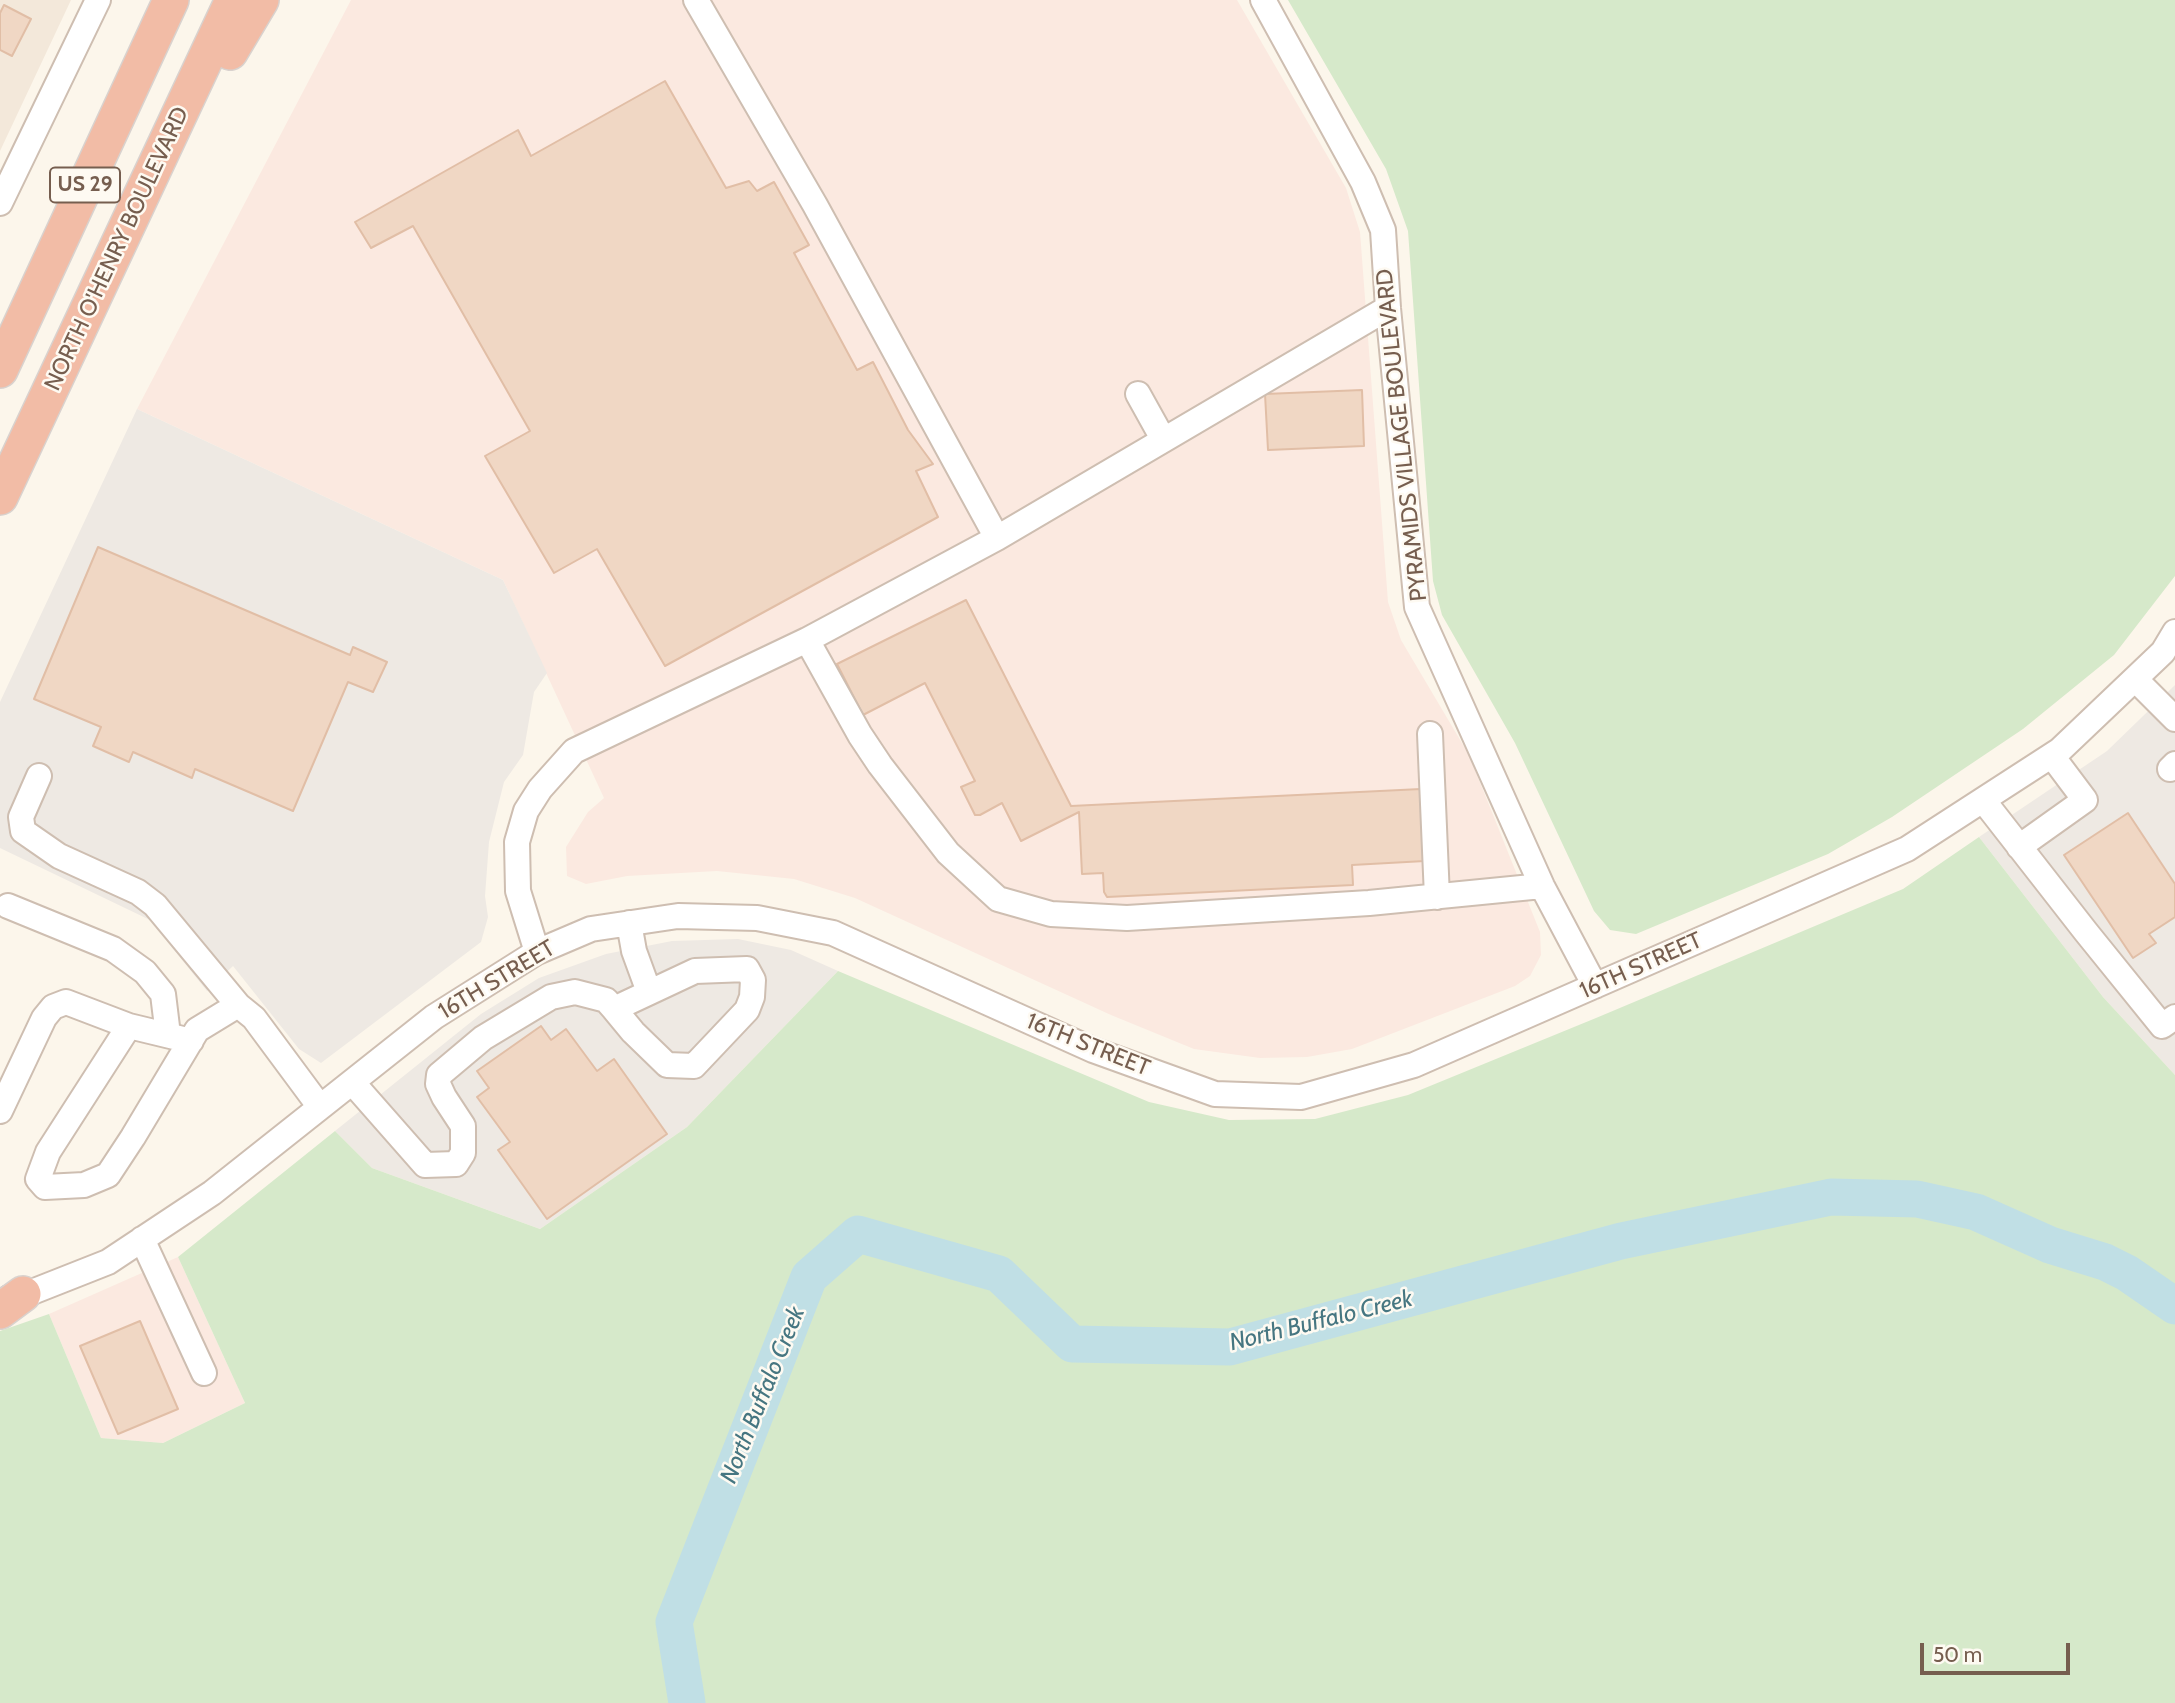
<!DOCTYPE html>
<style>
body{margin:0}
#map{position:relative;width:2175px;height:1703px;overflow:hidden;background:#fcf6eb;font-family:Cabin,sans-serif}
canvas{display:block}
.scale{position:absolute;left:1920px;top:1643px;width:150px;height:32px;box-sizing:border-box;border:4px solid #765e4f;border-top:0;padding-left:9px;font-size:21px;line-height:24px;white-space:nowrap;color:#765e4f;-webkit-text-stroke:5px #fefaf2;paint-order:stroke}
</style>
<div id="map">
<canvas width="2175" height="1703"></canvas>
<div class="scale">50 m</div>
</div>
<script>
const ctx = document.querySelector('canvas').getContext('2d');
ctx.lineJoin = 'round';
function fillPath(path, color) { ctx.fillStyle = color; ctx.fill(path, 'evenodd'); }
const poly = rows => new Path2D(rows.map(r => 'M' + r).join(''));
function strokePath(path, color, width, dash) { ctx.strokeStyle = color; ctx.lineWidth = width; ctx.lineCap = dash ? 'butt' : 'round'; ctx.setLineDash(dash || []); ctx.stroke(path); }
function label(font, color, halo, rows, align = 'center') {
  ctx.font = font + ' Cabin,sans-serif'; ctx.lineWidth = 5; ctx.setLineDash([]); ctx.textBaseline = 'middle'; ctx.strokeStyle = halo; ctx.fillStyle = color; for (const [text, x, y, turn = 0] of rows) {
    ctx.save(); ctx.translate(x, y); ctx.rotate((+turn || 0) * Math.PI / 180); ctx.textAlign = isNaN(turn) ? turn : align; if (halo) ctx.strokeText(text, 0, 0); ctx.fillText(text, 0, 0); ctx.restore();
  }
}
fillPath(poly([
 [0,0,71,0,0,151]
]), '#f3e8da');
fillPath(poly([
 [351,0,1237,0,1346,188,1360,232,1388,602,1401,640,1469,755,1540,932,1541,955,1530,976,1515,986,1352,1049,1307,1057,1260,1058,1194,1049,1111,1015,855,898,794,879,717,871,627,876,586,884,567,876,566,847,588,812,604,798,503,580,137,409],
 [178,1257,245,1403,163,1443,101,1438,49,1314]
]), '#fbe9e0');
fillPath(poly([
 [137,409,503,580,547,673,534,692,523,755,504,782,489,842,485,896,488,917,481,942,321,1063,299,1049,233,966,207,991,150,920,0,848,0,702],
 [2175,685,2175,1075,2103,997,1979,837,2107,751],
 [738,939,791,950,838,971,687,1127,540,1229,372,1168,335,1131,481,1014,539,978,606,954,672,941]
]), '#eee9e3');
fillPath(poly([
 [1288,0,2175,0,2175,576,2114,655,2023,729,1892,817,1828,854,1636,934,1610,930,1594,911,1515,743,1442,615,1433,581,1408,231,1386,169],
 [1979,837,2103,997,2175,1075,2175,1703,0,1703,0,1331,49,1314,101,1438,163,1443,245,1403,178,1257,335,1131,372,1168,540,1229,687,1127,838,971,1149,1102,1229,1120,1315,1119,1408,1095,1596,1018,1903,889]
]), '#d6e9ca');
strokePath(poly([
 [687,1703,674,1622,809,1277,858,1234,999,1274,1072,1344,1230,1347,1621,1241,1831,1197,1917,1199,1976,1212,2050,1245,2105,1262,2127,1273,2175,1306]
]), '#c0dfe5', 37);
const building = poly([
 [4,5,31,19,12,56,0,50,0,13,4,5],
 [665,81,726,188,749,181,757,191,774,182,809,245,794,253,857,370,873,362,908,430,933,464,916,471,938,517,665,666,597,549,554,573,485,456,530,431,413,226,371,248,355,222,518,130,531,156,665,81],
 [1362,390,1364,446,1268,450,1265,394,1362,390],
 [98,547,350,655,353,647,387,662,373,692,348,682,293,811,195,769,192,778,133,752,129,762,93,746,101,727,34,699,98,547],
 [966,600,1071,806,1421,789,1425,861,1352,865,1353,885,1107,897,1104,892,1103,873,1082,874,1079,812,1021,841,1002,803,980,815,975,815,961,787,975,781,925,683,863,715,837,664,966,600],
 [2128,813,2175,884,2175,917,2149,934,2156,943,2133,958,2064,855,2128,813],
 [541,1026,551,1040,566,1029,597,1071,614,1059,667,1134,547,1219,498,1150,510,1142,477,1097,489,1088,477,1071,541,1026],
 [140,1321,178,1409,118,1434,80,1346,140,1321]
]);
fillPath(building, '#f0d7c4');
strokePath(building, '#e1bea6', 2);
const minor = poly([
 [696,0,815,205,997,538],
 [1263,0,1363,182,1383,230,1388,308,1417,607,1542,886,1595,986],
 [0,203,98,0],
 [1138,394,1163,439],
 [807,640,860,735,880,765,948,853,998,899,1051,914,1127,918,1369,903,1542,886],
 [2135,679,2175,719],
 [1430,734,1437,897],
 [2170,769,2175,764],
 [39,776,21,817,23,831,59,856,138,892,155,905,238,1005],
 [1983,800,2086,932,2162,1026,2175,1017],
 [2019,847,2085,800,2052,756],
 [8,906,113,949,145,972,163,994,168,1035],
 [629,923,634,951,649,992],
 [537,952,518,891,517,842,526,811,540,789,574,751,807,640,997,538,1388,308],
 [191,1041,129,1026,48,1152,38,1179,45,1187,84,1185,108,1175,133,1137,197,1030,238,1005,254,1018,320,1107],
 [352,1082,425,1165,456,1164,463,1153,463,1126,444,1097,438,1084,439,1075,483,1038,551,997,575,992,606,1000,614,1009,633,1032,667,1065,694,1066,747,1010,752,997,753,980,747,969,695,971,614,1009],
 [0,1111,44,1018,53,1007,66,1002,129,1026],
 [142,1239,204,1373],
 [9,1298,32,1292,108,1262,212,1193,434,1017,537,952,591,929,678,916,757,918,833,933,1093,1050,1215,1094,1301,1097,1414,1065,1907,849,2060,750,2163,652,2175,632]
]);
const highway = poly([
 [230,52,261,0],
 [0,370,171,0],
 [0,497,233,0],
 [0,1311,23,1294]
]);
strokePath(minor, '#cebeb1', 28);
strokePath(highway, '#d9d2ce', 38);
strokePath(minor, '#fff', 24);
strokePath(highway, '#f2bca6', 35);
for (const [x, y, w] of [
 [85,185,70]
]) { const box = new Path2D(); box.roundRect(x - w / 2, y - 17.5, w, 35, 5); ctx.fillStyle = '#fefaf2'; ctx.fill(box); strokePath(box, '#765e4f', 2); }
label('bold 21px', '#765e4f', null, [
 ["US 29",85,185]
]);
label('23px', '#765e4f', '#fefaf2', [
 ["NORTH O'HENRY BOULEVARD",117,249,-65],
 ["PYRAMIDS VILLAGE BOULEVARD",1402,435,-96],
 ["16TH STREET",1641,966,-24],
 ["16TH STREET",497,980,-31],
 ["16TH STREET",1088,1045,22]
]);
label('italic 24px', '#467681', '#fefaf2', [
 ["North Buffalo Creek",1321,1321,-14],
 ["North Buffalo Creek",763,1395,-68]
]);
</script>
